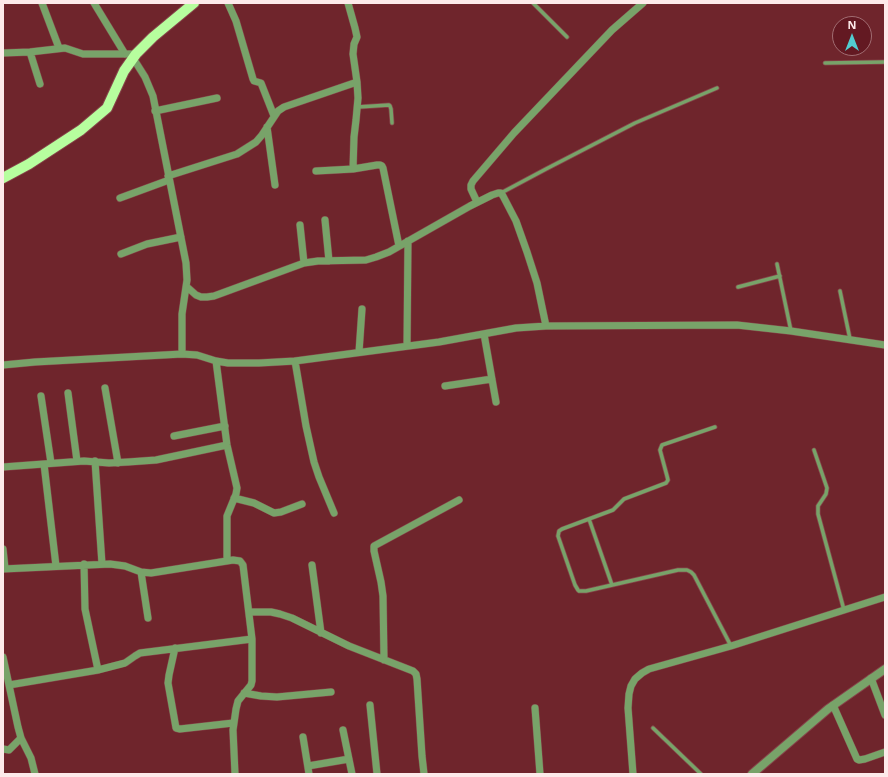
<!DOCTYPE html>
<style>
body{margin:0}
#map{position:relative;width:888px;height:777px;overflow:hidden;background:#6f252c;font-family:"Open Sans",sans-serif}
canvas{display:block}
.frame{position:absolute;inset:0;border:4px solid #fdeaea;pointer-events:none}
.north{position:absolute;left:832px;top:16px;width:40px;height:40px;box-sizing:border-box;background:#631922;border:1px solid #a16d72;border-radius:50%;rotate:0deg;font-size:11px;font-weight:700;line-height:16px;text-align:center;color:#fdeaea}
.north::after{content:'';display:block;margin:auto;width:14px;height:18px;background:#52ccd0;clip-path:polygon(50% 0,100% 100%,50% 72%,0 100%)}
</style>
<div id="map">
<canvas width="888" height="777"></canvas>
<div class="frame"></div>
<div class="north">N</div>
</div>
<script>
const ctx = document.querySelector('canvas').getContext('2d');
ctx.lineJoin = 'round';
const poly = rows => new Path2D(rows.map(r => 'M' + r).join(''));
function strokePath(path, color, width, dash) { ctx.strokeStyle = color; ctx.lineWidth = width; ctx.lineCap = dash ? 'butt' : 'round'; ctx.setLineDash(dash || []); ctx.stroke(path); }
const service = poly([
 [533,3,567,37],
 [825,63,885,62],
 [358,107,389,105,390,106,391,109,392,123],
 [501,193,546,169,635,123,717,88],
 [777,264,791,331],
 [738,287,780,276],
 [840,291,850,339],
 [715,427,662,445,660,450,667,476,668,480,666,483,624,499,613,510,562,529,559,531,558,536,575,585,578,590,579,591,586,591,678,570,687,570,691,572,694,575,731,646],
 [814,450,827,488,826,494,818,506,818,514,844,610],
 [589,519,612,585],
 [653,728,701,774]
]);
const minor = poly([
 [42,3,59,48],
 [94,3,125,54],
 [228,3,236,21,253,79,254,81,261,83,274,116],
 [348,3,355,28,357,37,354,44,353,54,357,82,358,98,356,120,354,137,353,169],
 [30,52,40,84],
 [3,53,30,52,65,48,83,54,136,54],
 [133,58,145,77,153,96,186,263,187,280,182,314,182,354],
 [155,111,217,98],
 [267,127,275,185],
 [316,171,353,169,377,165,380,165,382,166,383,168,399,246],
 [168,176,237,154,256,142,262,135,278,111,284,107,357,82],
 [120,198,169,180],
 [477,202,471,189,471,185,473,181,514,133,612,30,643,3],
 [325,220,329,261],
 [300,225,304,263],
 [121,254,147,244,181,237],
 [187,287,196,295,201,297,207,297,214,296,304,263,318,261,366,260,376,257,389,252,470,206,492,195,498,193,501,193,503,196,516,221,527,252,537,283,546,326],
 [484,334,496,402],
 [407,346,408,241],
 [359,352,362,309],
 [216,361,227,445,237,488,236,494,227,516,227,561],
 [295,361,306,426,314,462,319,477,334,513],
 [3,365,35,362,182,354,197,355,216,361,228,363,259,363,295,361,439,342,516,328,546,326,737,325,791,331,885,345],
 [445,386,492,379],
 [105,388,118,463],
 [68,393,77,461],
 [41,396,51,463],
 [174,436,225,426],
 [95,461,102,564],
 [44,464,56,566],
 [3,467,84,461,109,463,128,462,156,460,227,445],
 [234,498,254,503,274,513,281,512,302,504],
 [3,549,5,568],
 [84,564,85,609,98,670],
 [312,565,321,633],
 [3,569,110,564,125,566,141,572,151,573,233,560,240,561,243,565,252,639,252,681,251,685,238,701,236,709,233,730,235,774],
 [141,572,148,618],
 [249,612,271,612,280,614,292,618,349,646,413,671,416,674,417,679,422,756,424,774],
 [175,648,169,675,168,683,176,728,180,729,233,723],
 [3,657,18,727,21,738,31,758,35,774],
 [384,660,383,596,381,582,374,551,374,546,459,500],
 [871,678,885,715],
 [9,685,98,670,125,663,135,656,140,653,252,639],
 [244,693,261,696,277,697,331,692],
 [370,705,377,774],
 [833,705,857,759,859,760,865,759,885,752],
 [535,708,540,774],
 [343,730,352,774],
 [303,737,309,774],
 [3,749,9,750,21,738],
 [308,766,349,759],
 [633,774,628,708,629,694,631,686,635,679,642,673,649,669,731,646,885,597]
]);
const tertiary = poly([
 [752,774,828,709,885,669]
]);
const primary = poly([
 [3,178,29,164,81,130,107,108,124,71,136,54,153,37,194,3]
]);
strokePath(service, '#86454a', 5);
strokePath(minor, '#86454a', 8);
strokePath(tertiary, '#86454a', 10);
strokePath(primary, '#86454a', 12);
strokePath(service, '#78a369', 3.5);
strokePath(minor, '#78a369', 7);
strokePath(tertiary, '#78a369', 8);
strokePath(primary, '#b7fe9e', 10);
</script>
